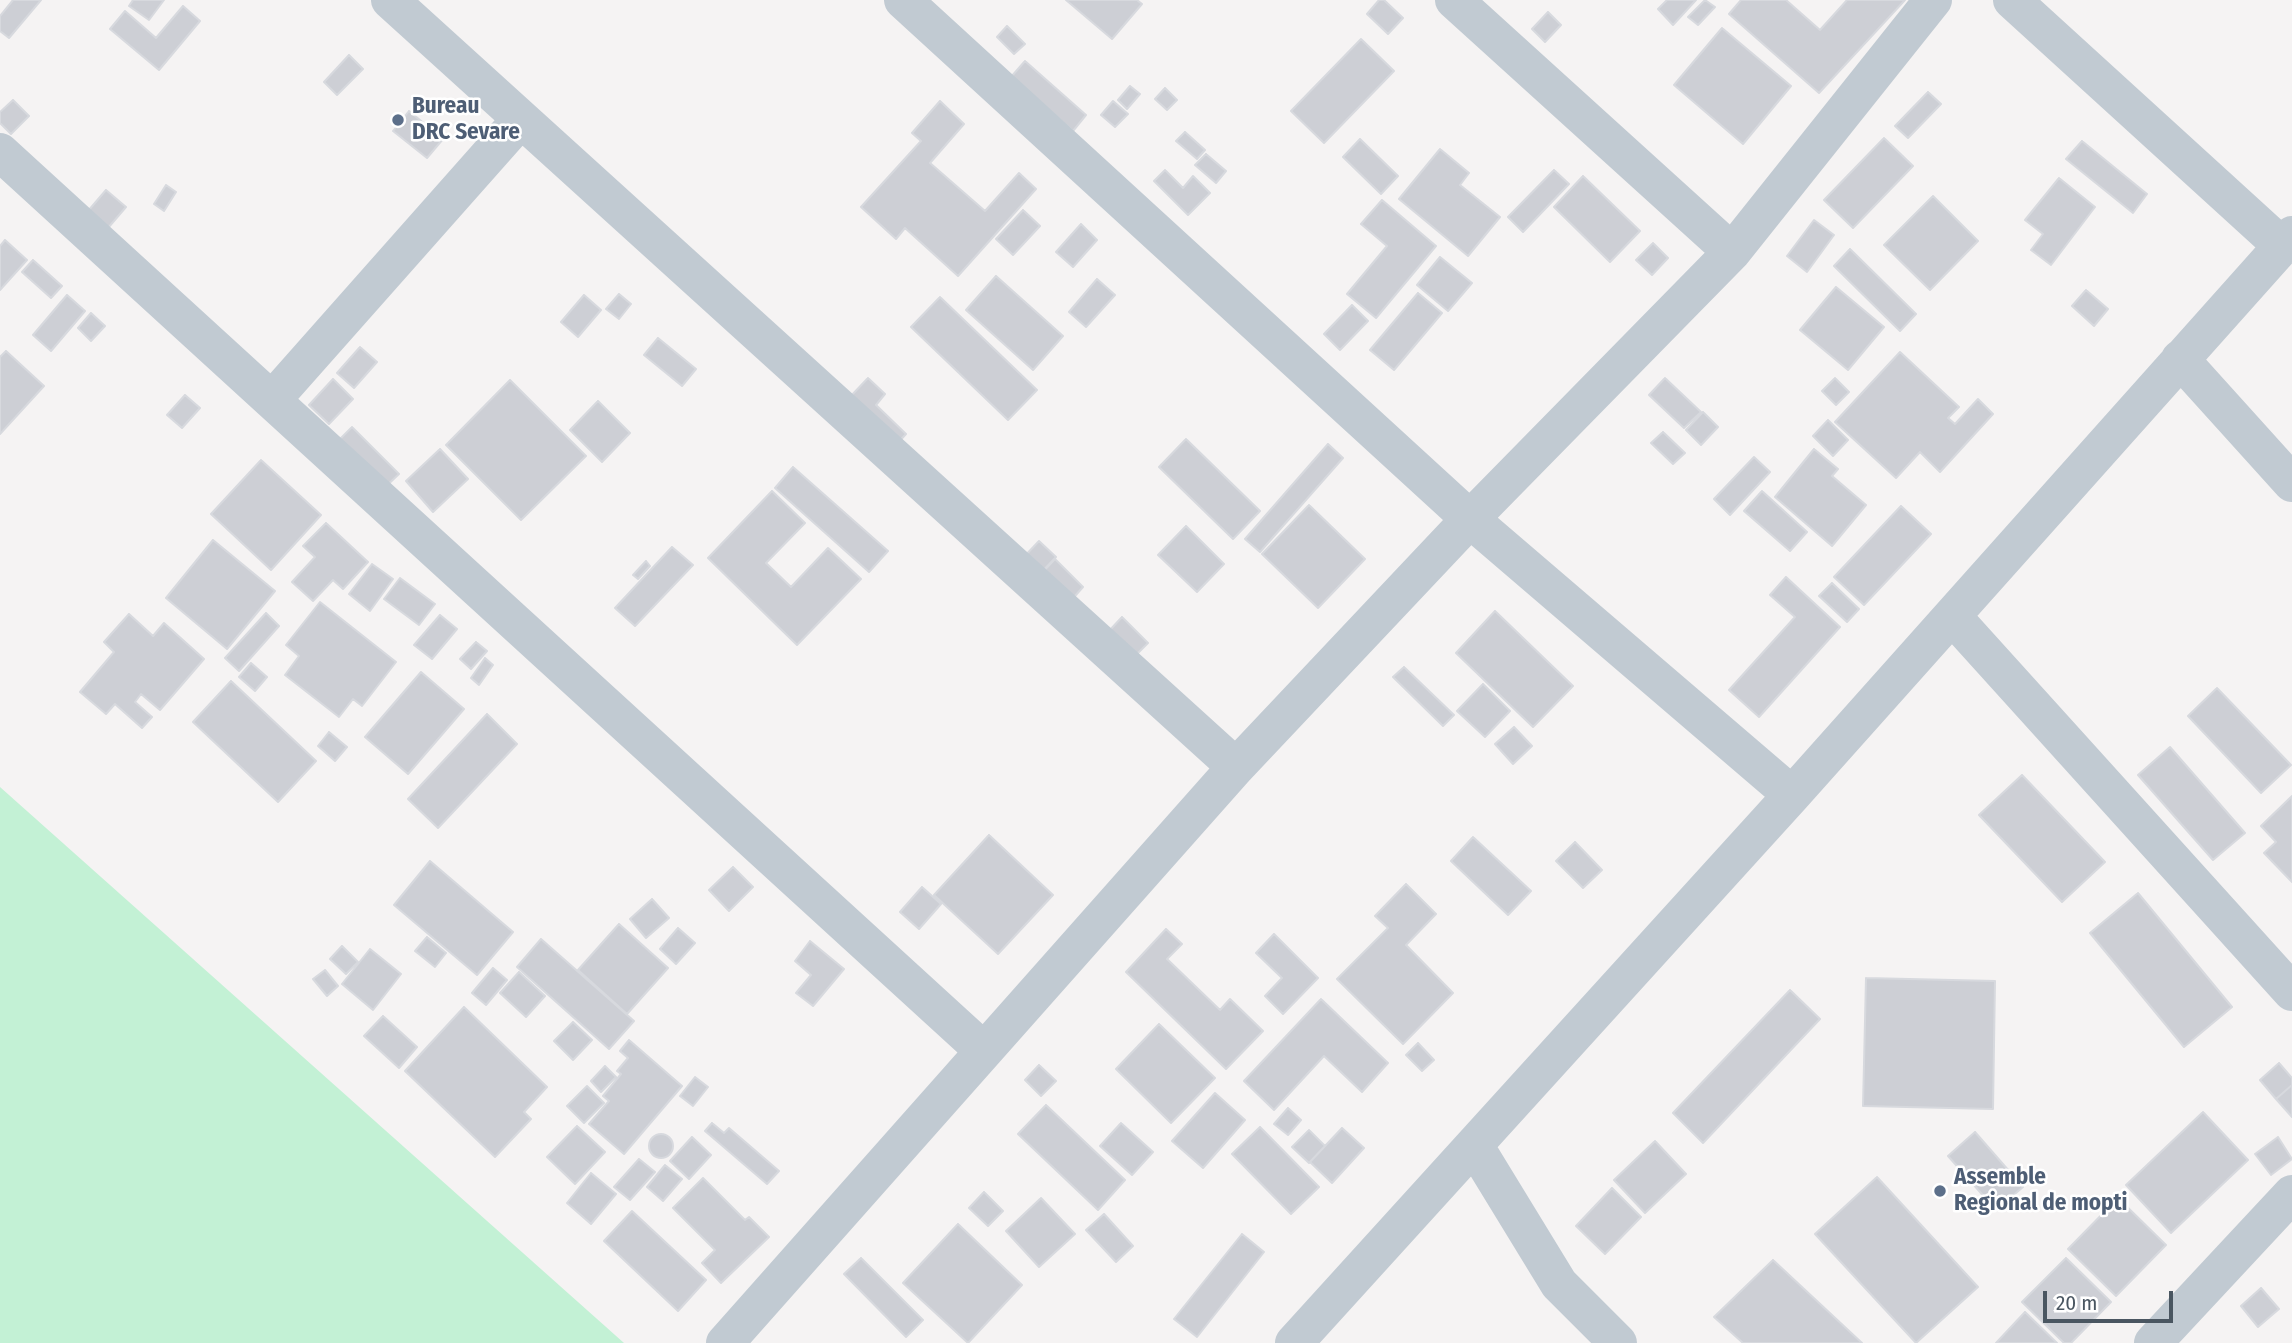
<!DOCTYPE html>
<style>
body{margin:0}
#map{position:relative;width:2292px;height:1343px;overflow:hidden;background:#f5f3f3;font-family:"Fira Sans Condensed",sans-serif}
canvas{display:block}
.scale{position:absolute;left:2043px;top:1291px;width:130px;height:32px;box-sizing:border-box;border:4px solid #4a5661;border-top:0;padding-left:9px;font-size:21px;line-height:24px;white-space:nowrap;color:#4a5661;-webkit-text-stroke:5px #fff;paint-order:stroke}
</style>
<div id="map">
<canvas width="2292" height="1343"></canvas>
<div class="scale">20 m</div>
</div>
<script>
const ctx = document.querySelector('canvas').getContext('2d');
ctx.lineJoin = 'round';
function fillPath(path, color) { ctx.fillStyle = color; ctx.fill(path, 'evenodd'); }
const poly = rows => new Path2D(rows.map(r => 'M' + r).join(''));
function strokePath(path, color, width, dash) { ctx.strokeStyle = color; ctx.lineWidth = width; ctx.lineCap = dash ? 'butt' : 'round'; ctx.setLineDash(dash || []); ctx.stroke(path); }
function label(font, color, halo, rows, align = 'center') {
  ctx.font = font + ' "Fira Sans Condensed",sans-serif'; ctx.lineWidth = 5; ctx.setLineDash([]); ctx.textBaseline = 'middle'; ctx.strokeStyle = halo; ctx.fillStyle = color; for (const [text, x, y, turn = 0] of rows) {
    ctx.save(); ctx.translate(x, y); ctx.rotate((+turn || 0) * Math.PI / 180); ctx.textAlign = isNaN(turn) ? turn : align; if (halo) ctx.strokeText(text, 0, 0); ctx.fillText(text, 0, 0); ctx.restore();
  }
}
fillPath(poly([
 [0,787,624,1343,0,1343]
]), '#c3f1d5');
const building = poly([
 [13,0,41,0,9,38,0,31,0,16,13,0],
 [133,0,164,0,149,20,129,6,133,0],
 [1066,0,1137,0,1142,4,1112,39,1066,0],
 [1379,0,1384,0,1403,18,1388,34,1367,14,1379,0],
 [1667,0,1696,0,1673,25,1658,9,1667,0],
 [1705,0,1715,7,1698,25,1688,17,1705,0],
 [1741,0,1786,0,1820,30,1847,0,1905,0,1819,93,1729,14,1741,0],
 [183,6,200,21,159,70,110,29,125,11,156,38,183,6],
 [1548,12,1561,25,1545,42,1532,29,1548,12],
 [1007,26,1025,44,1014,54,997,37,1007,26],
 [1722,28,1791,86,1743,144,1674,85,1722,28],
 [1361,39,1394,71,1324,143,1291,111,1361,39],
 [349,55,363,69,337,95,324,82,349,55],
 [1025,61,1086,115,1073,131,1011,77,1025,61],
 [1130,86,1140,94,1127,109,1118,100,1130,86],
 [1165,88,1177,100,1167,110,1155,99,1165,88],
 [1928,92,1941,104,1908,138,1895,126,1928,92],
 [13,100,29,116,11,134,0,123,0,112,13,100],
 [940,101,964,124,930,163,985,211,1019,173,1036,189,958,276,905,228,896,239,861,207,921,141,912,133,940,101],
 [1113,101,1128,114,1115,127,1101,115,1113,101],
 [409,111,443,139,427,158,393,131,409,111],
 [1185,132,1205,150,1197,159,1176,141,1185,132],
 [1884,138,1913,166,1853,228,1824,200,1884,138],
 [1360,139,1398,176,1381,194,1343,157,1360,139],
 [2082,141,2147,194,2133,213,2066,159,2082,141],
 [1440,149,1469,173,1460,185,1500,217,1468,256,1399,199,1440,149],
 [1206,154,1226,171,1216,183,1195,165,1206,154],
 [1165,170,1183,188,1193,176,1210,193,1188,215,1154,181,1165,170],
 [1554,170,1569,184,1523,232,1508,217,1554,170],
 [1583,176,1640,231,1610,262,1554,207,1583,176],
 [2059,178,2095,207,2051,265,2031,250,2043,234,2025,220,2059,178],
 [166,185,176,192,164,211,154,204,166,185],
 [106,190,126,207,108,228,88,211,106,190],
 [1933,196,1978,241,1930,290,1884,245,1933,196],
 [1382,200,1436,246,1376,318,1347,294,1387,246,1361,224,1382,200],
 [1023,210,1040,226,1013,255,996,239,1023,210],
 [1814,220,1834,235,1807,272,1787,256,1814,220],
 [1081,224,1097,240,1073,267,1056,252,1081,224],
 [5,240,27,260,0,290,0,246,5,240],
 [1653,243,1668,258,1652,275,1636,260,1653,243],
 [1850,249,1916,314,1900,331,1834,266,1850,249],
 [1440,257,1472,283,1448,311,1417,285,1440,257],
 [33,260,62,286,51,298,22,272,33,260],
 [996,276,1063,336,1033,370,966,310,996,276],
 [1097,279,1115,295,1086,327,1069,312,1097,279],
 [1836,287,1884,327,1848,370,1800,330,1836,287],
 [2086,290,2108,309,2094,326,2072,306,2086,290],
 [1418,293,1442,313,1394,370,1370,350,1418,293],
 [619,294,631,304,619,319,606,309,619,294],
 [67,295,85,311,51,351,33,335,67,295],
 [584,295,601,310,578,337,561,322,584,295],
 [940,297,1037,390,1008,420,911,327,940,297],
 [1352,305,1368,321,1340,350,1324,334,1352,305],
 [91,313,105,326,91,341,78,328,91,313],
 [658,338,696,369,682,386,644,355,658,338],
 [360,347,377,362,354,388,337,373,360,347],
 [6,351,44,386,0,434,0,357,6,351],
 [1900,352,1959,407,1948,418,1955,424,1978,399,1993,414,1940,472,1920,452,1896,478,1835,422,1900,352],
 [868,378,885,394,876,405,906,434,896,445,849,398,868,378],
 [1665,378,1701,412,1684,428,1649,395,1665,378],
 [1835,378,1849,392,1836,405,1822,391,1835,378],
 [333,379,353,399,329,424,309,405,333,379],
 [510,380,586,456,521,520,446,445,510,380],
 [185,395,200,408,182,428,167,415,185,395],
 [598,401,630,433,602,462,570,430,598,401],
 [1703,412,1718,427,1701,445,1686,430,1703,412],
 [1828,420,1848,440,1833,456,1813,436,1828,420],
 [352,427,399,474,380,492,334,445,352,427],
 [1663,432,1685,453,1673,464,1651,443,1663,432],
 [1186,439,1260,511,1233,539,1159,467,1186,439],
 [1328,444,1343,458,1260,552,1245,539,1328,444],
 [440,449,468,479,433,512,406,481,440,449],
 [1814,449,1838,469,1832,476,1866,505,1832,546,1775,497,1814,449],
 [1754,457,1770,472,1730,515,1714,499,1754,457],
 [261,460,321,515,271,570,211,514,261,460],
 [793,467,888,551,869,572,775,488,793,467],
 [772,491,805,523,766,563,791,587,828,548,861,579,797,645,708,558,772,491],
 [1762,491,1807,532,1790,551,1744,511,1762,491],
 [1309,505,1365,559,1318,608,1262,554,1309,505],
 [1901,506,1931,534,1864,605,1834,577,1901,506],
 [326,523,368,562,343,589,333,580,313,601,292,582,315,557,303,546,326,523],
 [1186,526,1224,564,1197,592,1158,555,1186,526],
 [213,540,275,591,227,649,166,598,213,540],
 [1039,541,1056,557,1038,576,1021,560,1039,541],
 [672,547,693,565,635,626,615,608,672,547],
 [1055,559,1083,587,1068,604,1039,576,1055,559],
 [646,561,650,566,638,579,633,575,646,561],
 [372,564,393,579,370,611,349,594,372,564],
 [1786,577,1840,627,1759,717,1729,690,1795,617,1770,595,1786,577],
 [400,578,435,604,419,625,384,599,400,578],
 [1832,583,1859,609,1847,622,1819,596,1832,583],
 [320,602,396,662,362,706,353,699,339,717,285,675,299,656,286,645,320,602],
 [1495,611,1573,686,1533,727,1456,653,1495,611],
 [266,613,279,626,239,671,225,658,266,613],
 [129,614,153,636,164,623,204,659,160,710,141,694,135,702,152,717,142,728,115,704,106,714,80,692,114,652,104,642,129,614],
 [440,615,457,629,432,659,414,645,440,615],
 [1122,617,1148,643,1135,656,1109,631,1122,617],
 [476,642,487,651,471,669,460,659,476,642],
 [485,658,493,665,479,685,471,678,485,658],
 [251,663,267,677,255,691,239,677,251,663],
 [1404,667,1454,715,1443,726,1393,677,1404,667],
 [421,672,464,709,408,774,365,737,421,672],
 [231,681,316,761,278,802,193,722,231,681],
 [1483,684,1510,711,1485,737,1457,711,1483,684],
 [2217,688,2291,765,2261,793,2188,716,2217,688],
 [487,714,517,744,438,828,408,799,487,714],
 [1514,727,1532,746,1513,764,1495,744,1514,727],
 [329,732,347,747,335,761,318,746,329,732],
 [2170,747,2245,833,2213,860,2138,775,2170,747],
 [2022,775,2105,862,2062,902,1979,815,2022,775],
 [2292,796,2292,882,2264,853,2276,842,2261,826,2292,796],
 [989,835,1053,895,998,954,934,895,989,835],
 [1473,837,1531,891,1508,915,1451,861,1473,837],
 [1575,842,1602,870,1583,888,1556,861,1575,842],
 [430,861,513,932,477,975,394,905,430,861],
 [733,867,753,887,729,911,709,890,733,867],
 [1406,884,1436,914,1406,945,1453,993,1403,1044,1337,979,1388,928,1375,916,1406,884],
 [922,887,941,904,919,929,900,912,922,887],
 [2138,893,2232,1007,2184,1047,2090,933,2138,893],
 [652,899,669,918,646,938,630,919,652,899],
 [619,924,668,968,627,1014,578,970,619,924],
 [678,928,695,943,676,964,660,949,678,928],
 [1166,929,1182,944,1167,959,1220,1010,1230,999,1263,1031,1226,1069,1126,972,1166,929],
 [1274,934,1318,978,1283,1014,1265,996,1282,978,1256,953,1274,934],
 [427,937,446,953,435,967,415,951,427,937],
 [541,939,634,1021,609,1049,517,967,541,939],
 [810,941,844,969,813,1006,796,993,811,975,795,961,810,941],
 [342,946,358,962,346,974,330,959,342,946],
 [370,949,401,974,373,1010,342,984,370,949],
 [493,968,507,980,486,1005,472,993,493,968],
 [325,970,338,986,327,996,313,979,325,970],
 [519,972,545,996,526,1017,500,993,519,972],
 [1866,978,1995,981,1993,1109,1863,1106,1866,978],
 [1790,990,1820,1019,1703,1143,1673,1113,1790,990],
 [1321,999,1388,1063,1362,1092,1324,1056,1274,1110,1244,1081,1321,999],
 [464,1007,547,1087,524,1112,531,1119,495,1157,405,1071,464,1007],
 [383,1016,417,1047,399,1068,364,1036,383,1016],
 [573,1022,592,1040,573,1060,554,1041,573,1022],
 [1159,1024,1215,1078,1171,1123,1116,1069,1159,1024],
 [629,1040,682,1086,624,1154,589,1124,609,1101,603,1096,621,1074,617,1071,628,1058,620,1051,629,1040],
 [1418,1043,1434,1060,1422,1071,1406,1055,1418,1043],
 [2279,1063,2292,1078,2292,1085,2276,1099,2260,1080,2279,1063],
 [1039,1065,1056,1081,1041,1096,1025,1080,1039,1065],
 [605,1066,616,1077,601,1092,591,1081,605,1066],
 [695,1077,708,1087,693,1106,680,1096,695,1077],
 [2292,1085,2292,1117,2276,1099,2292,1085],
 [587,1086,604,1103,584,1123,567,1106,587,1086],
 [1215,1093,1245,1120,1203,1168,1172,1141,1215,1093],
 [1046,1105,1125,1180,1098,1210,1018,1134,1046,1105],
 [1288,1108,1301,1120,1288,1135,1274,1124,1288,1108],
 [2203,1112,2248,1160,2171,1233,2126,1185,2203,1112],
 [712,1123,724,1133,729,1128,779,1171,767,1184,705,1131,712,1123],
 [1121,1123,1153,1152,1132,1175,1100,1146,1121,1123],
 [577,1126,605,1152,575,1184,547,1157,577,1126],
 [1260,1127,1319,1187,1291,1214,1232,1154,1260,1127],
 [1342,1128,1364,1148,1332,1183,1310,1162,1342,1128],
 [1309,1130,1325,1146,1309,1163,1292,1147,1309,1130],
 [1975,1132,2023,1187,1996,1210,1948,1156,1975,1132],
 '649 1146a12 12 0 1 1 24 0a12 12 0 1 1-24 0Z',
 [692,1137,711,1155,689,1179,670,1161,692,1137],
 [2278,1137,2292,1159,2271,1175,2255,1154,2278,1137],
 [1655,1141,1686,1174,1645,1213,1614,1180,1655,1141],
 [639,1159,655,1172,630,1200,614,1187,639,1159],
 [665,1165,682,1179,663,1201,647,1187,665,1165],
 [591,1173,616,1194,591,1224,567,1203,591,1173],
 [1877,1177,1978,1287,1916,1343,1815,1234,1877,1177],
 [703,1178,745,1220,749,1217,769,1237,721,1283,702,1263,715,1250,673,1208,703,1178],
 [1612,1188,1641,1217,1605,1254,1576,1226,1612,1188],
 [984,1192,1003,1211,988,1226,969,1208,984,1192],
 [1041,1198,1075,1234,1039,1267,1006,1231,1041,1198],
 [2118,1198,2166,1245,2116,1296,2068,1249,2118,1198],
 [632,1211,706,1280,678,1311,604,1241,632,1211],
 [1104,1214,1133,1246,1116,1262,1086,1230,1104,1214],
 [958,1224,1022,1285,968,1343,903,1283,958,1224],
 [1242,1234,1264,1252,1197,1337,1174,1319,1242,1234],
 [861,1258,923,1320,906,1337,844,1274,861,1258],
 [2066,1258,2111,1302,2071,1343,2064,1343,2022,1302,2066,1258],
 [1773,1260,1862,1343,1743,1343,1714,1317,1773,1260],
 [2261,1288,2279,1309,2258,1327,2241,1306,2261,1288],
 [2025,1312,2057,1343,1996,1343,2025,1312]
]);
fillPath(building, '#cdcfd5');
strokePath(building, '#d7d9de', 2);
strokePath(poly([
 [390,0,1236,767],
 [903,0,1470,519,1792,795],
 [1454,0,1732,252],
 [2012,0,2282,246],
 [0,152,984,1051],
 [2180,359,2292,483],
 [272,400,521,119],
 [1952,616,2292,992],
 [1474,1145,1559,1284,1618,1343],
 [725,1343,1236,767,1470,519,1732,252,1933,0],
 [1294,1343,1792,795,2292,235],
 [2153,1343,2292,1194]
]), '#c1cad2', 38);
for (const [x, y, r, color] of [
 [398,120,7,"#5c6f8a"],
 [1940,1191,7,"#5c6f8a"]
]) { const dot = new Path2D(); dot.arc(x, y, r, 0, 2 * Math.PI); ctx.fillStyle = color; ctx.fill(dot); strokePath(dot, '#fff', 2.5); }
label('bold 23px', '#4e5e75', '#fff', [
 ["Bureau",412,107],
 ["DRC Sevare",412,133],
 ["Assemble",1954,1178],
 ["Regional de mopti",1954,1204]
], 'left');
</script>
